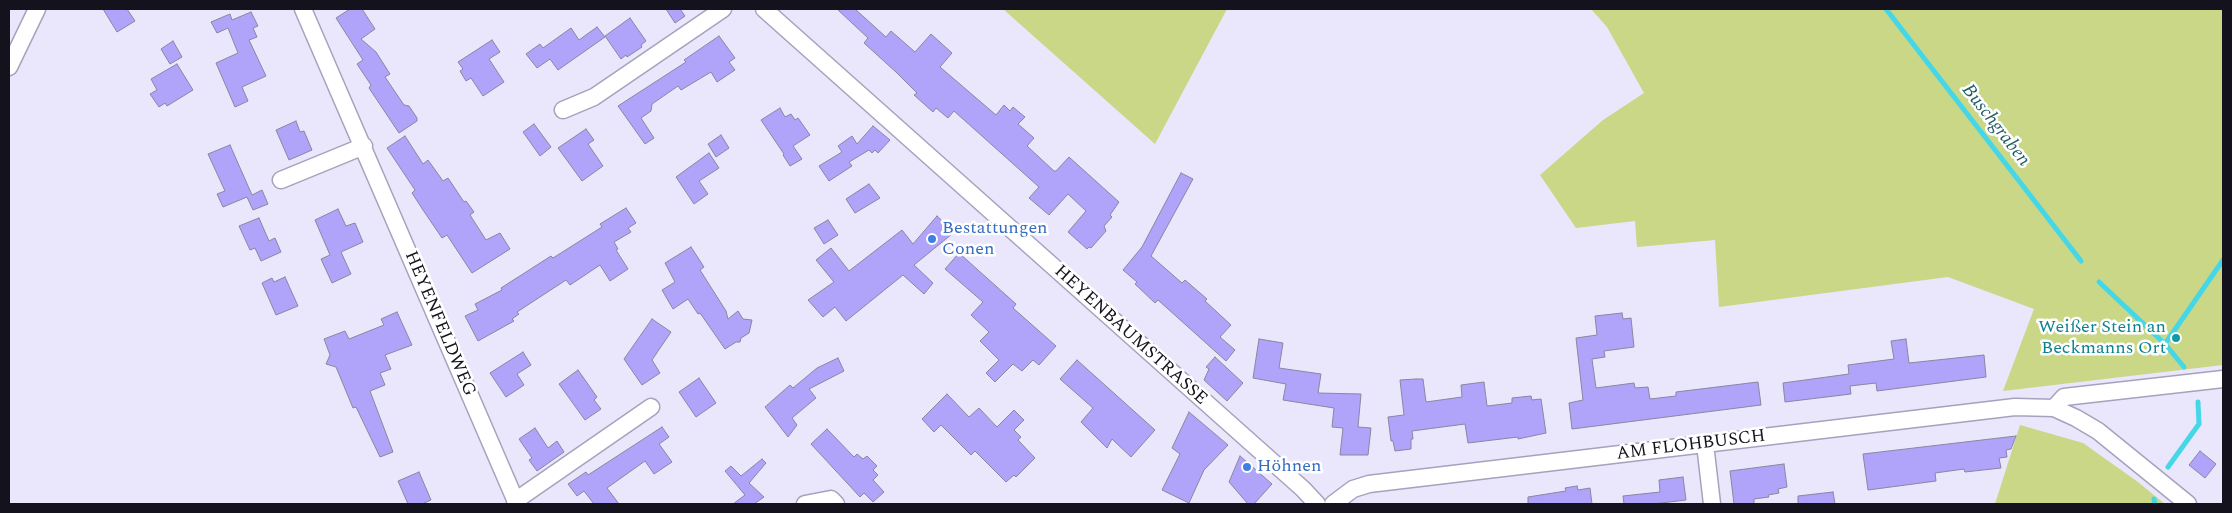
<!DOCTYPE html>
<meta charset="utf-8">
<style>
body{margin:0}
#map{position:relative;width:2232px;height:513px;overflow:hidden;background:#eae6fc;font-family:Spectral,serif}
canvas{display:block}
.frame{position:absolute;inset:0;border:10px solid #14121c;pointer-events:none}
</style>
<div id="map">
<canvas width="2232" height="513"></canvas>
<div class="frame"></div>
</div>
<script>
const ctx = document.querySelector('canvas').getContext('2d');
ctx.lineJoin = 'round';
function fillPath(path, color) { ctx.fillStyle = color; ctx.fill(path, 'evenodd'); }
const poly = rows => new Path2D(rows.map(r => 'M' + r).join(''));
function strokePath(path, color, width, dash) { ctx.strokeStyle = color; ctx.lineWidth = width; ctx.lineCap = dash ? 'butt' : 'round'; ctx.setLineDash(dash || []); ctx.stroke(path); }
function label(font, color, halo, rows, align = 'center') {
  ctx.font = font + ' Spectral,serif'; ctx.lineWidth = 5; ctx.setLineDash([]); ctx.textBaseline = 'middle'; ctx.strokeStyle = halo; ctx.fillStyle = color; for (const [text, x, y, turn = 0] of rows) {
    ctx.save(); ctx.translate(x, y); ctx.rotate((+turn || 0) * Math.PI / 180); ctx.textAlign = isNaN(turn) ? turn : align; if (halo) ctx.strokeText(text, 0, 0); ctx.fillText(text, 0, 0); ctx.restore();
  }
}
fillPath(poly([
 [1003,9,1227,9,1155,144],
 [1591,9,2223,9,2223,365,2003,391,2034,309,1948,277,1719,307,1715,240,1637,247,1635,221,1576,228,1540,175,1603,120,1644,93,1607,27],
 [2020,425,2083,443,2138,482,2165,504,1995,504]
]), '#c9d786');
strokePath(poly([
 [1886,9,2081,261],
 [2099,282,2165,344,2184,367],
 [2165,344,2223,260],
 [2168,467,2199,424,2198,402],
 [2154,499,2155,504]
]), '#45d7e8', 5);
const building = poly([
 [103,9,127,9,135,21,117,32,103,9],
 [350,9,362,9,375,29,361,39,376,52,390,74,385,77,404,105,409,106,417,118,417,121,399,133,369,88,371,85,357,64,363,60,336,18,350,9],
 [666,9,680,9,685,16,675,23,666,9],
 [837,9,855,9,886,37,891,31,915,52,931,34,952,53,940,67,996,115,1004,105,1010,111,1013,107,1025,117,1018,124,1034,138,1027,146,1054,171,1056,171,1069,157,1119,202,1110,215,1112,217,1104,226,1106,231,1091,248,1089,247,1087,249,1068,232,1086,211,1068,194,1049,215,1029,198,1039,187,954,111,948,118,936,108,933,112,914,95,917,93,897,73,864,43,868,38,837,9],
 [251,12,258,26,253,28,257,37,249,40,266,76,242,87,248,101,235,107,216,63,238,53,228,28,217,33,211,22,230,14,232,20,251,12],
 [630,18,646,41,641,45,642,47,627,57,626,55,621,59,605,36,630,18],
 [597,27,605,37,558,70,550,59,537,68,526,54,540,44,543,48,571,28,579,40,597,27],
 [719,36,735,58,729,62,735,70,717,82,711,72,681,90,678,86,652,104,651,111,641,118,654,138,645,144,618,106,686,62,684,60,719,36],
 [492,40,500,52,489,59,504,82,483,96,471,78,466,81,460,71,463,69,458,62,492,40],
 [173,41,182,57,170,64,161,49,173,41],
 [177,64,193,90,167,106,165,103,159,107,150,94,157,90,151,79,177,64],
 [780,108,785,117,791,114,795,120,798,118,810,135,793,146,802,159,790,166,783,155,784,154,761,120,780,108],
 [296,121,300,132,304,131,312,150,289,160,276,130,296,121],
 [534,124,551,147,540,156,523,132,534,124],
 [873,126,890,140,878,153,875,150,872,153,869,150,849,162,852,166,829,181,819,166,842,152,838,146,852,136,857,144,873,126],
 [586,129,594,140,588,144,603,166,582,181,558,148,586,129],
 [721,135,729,148,716,157,708,144,721,135],
 [405,136,423,164,428,160,443,181,448,178,464,202,466,201,474,212,470,215,486,240,500,233,510,249,472,273,447,235,442,238,423,210,412,193,415,190,387,148,405,136],
 [230,145,252,195,262,190,268,204,253,210,247,197,223,207,217,194,225,191,208,154,230,145],
 [709,153,719,168,699,181,708,194,694,204,676,177,709,153],
 [1181,173,1193,179,1151,256,1182,283,1185,280,1207,299,1205,301,1231,325,1220,337,1235,350,1226,361,1158,300,1155,303,1135,284,1137,282,1123,270,1142,247,1181,173],
 [869,184,880,198,855,213,846,199,869,184],
 [626,208,636,223,628,228,631,232,614,242,618,249,616,250,628,269,610,281,600,265,570,285,566,280,517,312,519,314,512,319,514,321,478,341,465,316,478,310,475,304,502,290,501,288,551,256,553,258,602,227,600,224,626,208],
 [338,209,346,226,355,223,363,242,341,252,351,274,332,283,321,259,330,255,315,220,338,209],
 [937,216,953,231,950,233,952,234,914,265,933,283,924,294,903,275,846,321,835,307,823,317,808,300,834,282,816,260,831,248,849,271,902,230,913,244,937,216],
 [259,218,269,241,275,238,281,252,261,261,255,248,250,250,239,226,259,218],
 [828,220,838,235,824,244,814,228,828,220],
 [691,247,704,267,700,270,726,311,728,319,738,311,743,319,752,320,749,333,741,338,740,342,736,342,725,349,700,313,698,314,688,299,673,309,662,290,675,282,665,263,691,247],
 [959,253,1016,304,1013,308,1056,346,1039,365,1033,360,1022,371,1013,364,995,382,986,373,999,360,980,341,989,332,971,315,983,302,945,269,959,253],
 [285,277,298,306,276,315,262,283,272,278,274,282,285,277],
 [397,312,412,345,385,355,391,369,380,373,385,385,370,391,393,452,380,457,356,407,353,408,336,367,326,364,330,355,324,339,345,331,349,339,384,325,381,319,397,312],
 [1622,313,1623,319,1631,318,1634,347,1604,351,1605,357,1592,359,1596,388,1634,383,1635,388,1648,387,1650,399,1676,396,1676,392,1758,382,1761,405,1572,429,1569,403,1583,400,1576,338,1597,335,1595,316,1622,313],
 [652,319,671,332,652,360,660,373,642,385,624,359,652,319],
 [1259,339,1283,343,1279,368,1321,374,1318,393,1361,394,1358,427,1371,428,1368,455,1340,455,1343,428,1332,427,1334,408,1283,400,1286,384,1253,378,1259,339],
 [1906,339,1909,363,1984,355,1986,377,1877,391,1876,383,1850,386,1851,394,1785,402,1783,383,1849,374,1848,365,1894,359,1891,341,1906,339],
 [523,352,531,365,517,374,524,385,506,397,490,373,523,352],
 [1215,357,1243,383,1227,401,1204,380,1209,369,1206,367,1215,357],
 [838,358,844,371,809,389,816,398,792,418,797,425,788,437,765,407,790,385,793,388,817,368,838,358],
 [1077,360,1155,430,1131,457,1112,439,1107,448,1081,422,1093,408,1060,379,1077,360],
 [578,370,597,397,594,400,601,409,585,420,559,384,578,370],
 [699,378,716,403,696,417,679,392,699,378],
 [1416,379,1423,379,1426,402,1462,397,1461,385,1484,382,1487,406,1512,403,1512,398,1531,396,1532,400,1541,399,1546,433,1518,439,1518,437,1468,443,1465,424,1412,431,1413,439,1411,439,1411,449,1395,451,1393,441,1391,441,1388,417,1404,415,1400,380,1416,379],
 [947,394,969,417,979,408,997,427,1014,410,1024,420,1014,430,1021,437,1018,440,1035,458,1016,477,1014,475,1006,482,975,451,971,455,941,425,934,432,922,419,947,394],
 [1189,412,1228,445,1204,470,1189,503,1162,490,1180,454,1172,448,1189,412],
 [662,427,669,437,659,444,672,462,654,474,645,461,607,488,619,504,594,504,584,491,577,496,568,484,586,472,588,475,662,427],
 [535,428,548,448,557,441,564,452,537,471,529,460,532,458,519,439,535,428],
 [827,429,854,457,857,454,863,459,867,456,877,466,873,470,878,475,873,480,884,492,873,502,864,493,860,497,811,444,827,429],
 [2016,436,2011,449,2006,450,2007,457,1999,458,2001,468,1965,472,1964,469,1935,473,1936,481,1868,490,1863,454,2016,436],
 [2200,451,2216,464,2205,478,2189,465,2200,451],
 [1240,456,1272,484,1254,504,1248,504,1229,482,1240,456],
 [762,459,766,463,749,483,764,497,754,504,733,504,745,495,725,471,731,466,741,476,762,459],
 [1784,464,1787,487,1778,489,1779,493,1768,495,1769,497,1754,499,1754,504,1734,504,1730,471,1784,464],
 [419,472,431,500,422,504,408,504,398,481,419,472],
 [1683,477,1686,500,1653,504,1624,504,1623,496,1660,492,1659,480,1683,477],
 [1577,486,1578,490,1590,488,1592,504,1528,504,1528,497,1566,491,1565,488,1577,486],
 [1833,492,1835,504,1798,504,1798,496,1833,492]
]);
fillPath(building, '#afa4fa');
strokePath(building, '#8886a0', 1);
const minor = poly([
 [303,9,517,504],
 [764,9,1303,489,1317,504],
 [9,67,37,9],
 [563,110,594,97,723,9],
 [281,180,364,146],
 [2054,408,2064,397,2223,379],
 [1705,444,1712,504],
 [515,501,651,407],
 [805,504,831,499,836,504],
 [1333,504,1353,489,1369,484,2015,407,2054,408,2076,418,2098,431,2188,504]
]);
strokePath(minor, '#a6a2bc', 19);
strokePath(minor, '#fff', 16);
for (const [x, y, r, color] of [
 [932,239,5,"#3f7fe0"],
 [2176,338,5,"#0f9aa8"],
 [1247,467,5,"#3f7fe0"]
]) { const dot = new Path2D(); dot.arc(x, y, r, 0, 2 * Math.PI); ctx.fillStyle = color; ctx.fill(dot); strokePath(dot, '#fff', 2); }
label('18px', '#366cbe', '#fff', [
 ["Bestattungen",942,229],
 ["Conen",942,250],
 ["Höhnen",1257,467]
], 'left');
label('18px', '#14121c', '#fff', [
 ["HEYENFELDWEG",439,324,67],
 ["HEYENBAUMSTRASSE",1130,336,42],
 ["AM FLOHBUSCH",1691,446,-7]
]);
label('18px', '#0d838f', '#fff', [
 ["Weißer Stein an",2166,328],
 ["Beckmanns Ort",2166,349]
], 'right');
label('italic 19px', '#215c63', '#fff', [
 ["Buschgraben",1995,126,52]
]);
</script>
